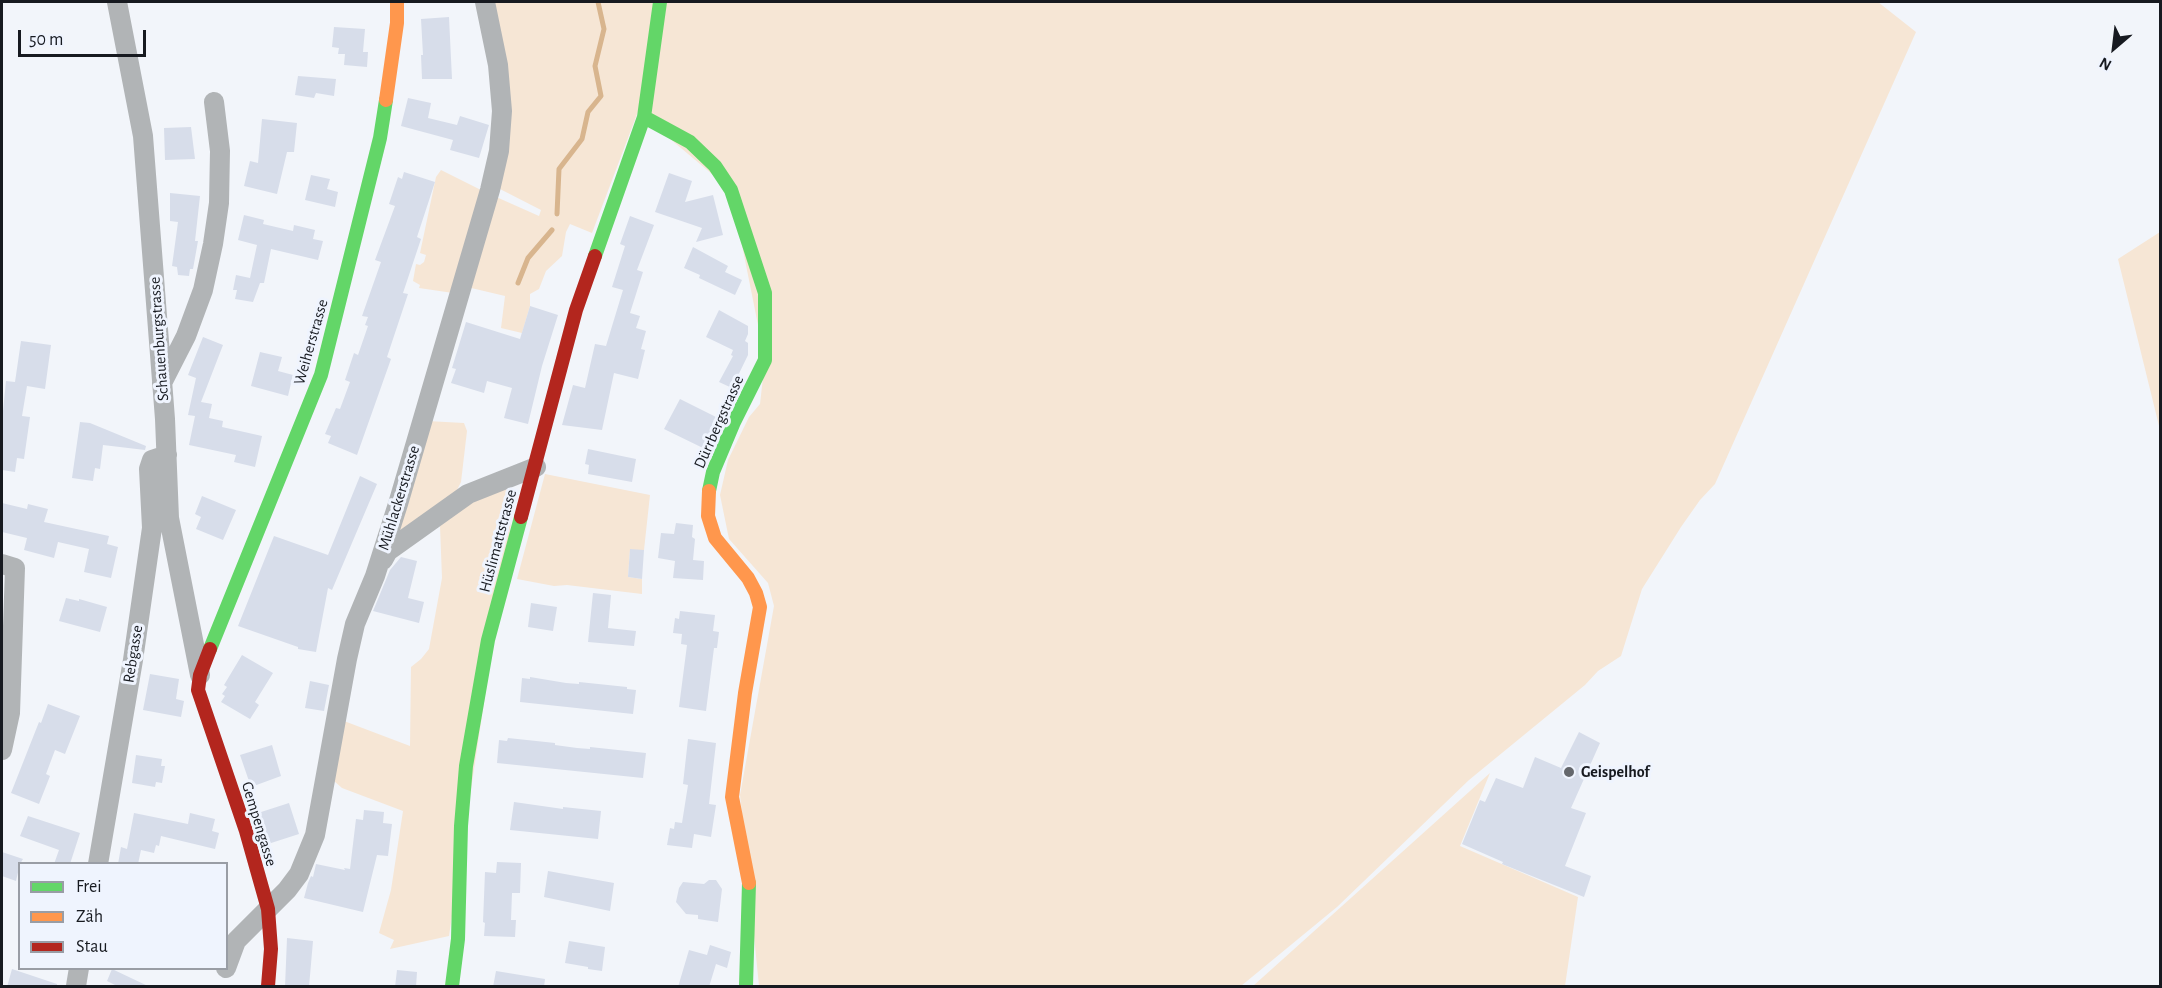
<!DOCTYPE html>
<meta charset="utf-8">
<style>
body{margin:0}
#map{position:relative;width:2162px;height:988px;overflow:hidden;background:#f2f5fa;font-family:"Alegreya Sans",sans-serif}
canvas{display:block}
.frame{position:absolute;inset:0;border:3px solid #171a20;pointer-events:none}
.legend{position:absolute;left:18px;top:862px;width:210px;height:108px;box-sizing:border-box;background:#eff4fe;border:2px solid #999da5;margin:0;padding:8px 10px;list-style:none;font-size:18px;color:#171a20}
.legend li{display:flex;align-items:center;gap:12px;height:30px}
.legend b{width:30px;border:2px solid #999da5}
.north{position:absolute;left:2084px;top:18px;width:60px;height:60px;-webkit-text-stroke:4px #eff4fe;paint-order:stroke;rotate:208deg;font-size:16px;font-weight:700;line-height:24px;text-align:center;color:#171a20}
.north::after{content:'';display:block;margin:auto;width:21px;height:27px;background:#171a20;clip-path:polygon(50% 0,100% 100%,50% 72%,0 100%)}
.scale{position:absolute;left:18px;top:30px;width:128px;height:27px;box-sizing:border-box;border:3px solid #171a20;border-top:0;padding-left:8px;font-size:18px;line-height:21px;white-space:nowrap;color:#171a20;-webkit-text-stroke:4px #eff4fe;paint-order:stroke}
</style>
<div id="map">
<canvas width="2162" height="988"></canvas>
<div class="frame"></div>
<ul class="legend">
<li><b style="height:8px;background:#63d668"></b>Frei</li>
<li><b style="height:8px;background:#ff974d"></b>Zäh</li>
<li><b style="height:8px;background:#b3261e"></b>Stau</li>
</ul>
<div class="north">N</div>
<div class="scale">50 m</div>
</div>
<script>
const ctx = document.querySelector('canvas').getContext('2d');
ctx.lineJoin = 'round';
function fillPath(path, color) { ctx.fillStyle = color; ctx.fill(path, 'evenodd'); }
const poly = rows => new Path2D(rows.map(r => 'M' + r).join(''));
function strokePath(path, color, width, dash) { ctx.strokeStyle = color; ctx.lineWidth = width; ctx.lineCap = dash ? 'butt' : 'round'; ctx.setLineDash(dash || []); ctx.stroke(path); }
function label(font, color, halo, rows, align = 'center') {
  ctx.font = font + ' "Alegreya Sans",sans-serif'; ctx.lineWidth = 6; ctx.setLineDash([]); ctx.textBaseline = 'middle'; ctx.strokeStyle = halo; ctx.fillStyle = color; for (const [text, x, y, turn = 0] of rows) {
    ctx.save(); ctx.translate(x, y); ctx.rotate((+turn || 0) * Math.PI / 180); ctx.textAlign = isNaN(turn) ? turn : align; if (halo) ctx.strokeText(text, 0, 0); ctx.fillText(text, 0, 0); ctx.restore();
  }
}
fillPath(poly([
 [490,2,656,2,642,101,592,233,570,224,566,232,562,256,546,271,539,289,530,294,530,306,522,333,501,328,505,296,467,287,494,196,539,216,541,210,498,188],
 [660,2,1878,2,1916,32,1715,484,1700,500,1681,527,1642,589,1621,656,1598,671,1585,685,1469,780,1337,907,1241,986,759,986,740,795,774,606,768,583,729,539,720,495,728,460,749,417,760,404,765,360,731,190,644,117],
 [441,170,483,191,453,293,419,288,420,285,413,281,416,264,420,265,424,262,426,255,420,253,436,177],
 [2160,232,2160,430,2118,259],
 [427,421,464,423,467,431,461,482,454,496,408,529,399,530],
 [545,474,650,495,644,550,630,550,628,577,642,579,642,594,567,585,554,586,517,579],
 [496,488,507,489,515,496,449,936,390,949,394,940,379,933,391,890,403,811,342,788,334,781,344,721,410,746,411,667,421,659,429,649,442,578,440,526,449,515],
 [1490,773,1460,846,1578,897,1565,986,1253,986]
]), '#f6e6d5');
strokePath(poly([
 [557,214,559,169,582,139,588,112,601,96,595,66,604,29,598,2],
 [518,283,528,258,552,230]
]), '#d8b58e', 5);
fillPath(poly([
 [449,17,452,79,422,79,421,55,423,55,421,19],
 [334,27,365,29,363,52,368,52,367,67,344,65,345,54,338,54,339,48,332,47],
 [298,76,336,79,334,96,316,93,314,98,295,95],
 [408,98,431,103,428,118,457,125,460,116,489,125,479,158,450,150,453,140,401,126],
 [262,119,297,123,294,152,287,152,277,194,244,186,250,161,258,163],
 [191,127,195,159,165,160,164,128],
 [404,172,435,182,417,237,421,239,403,293,408,294,387,357,391,359,357,455,328,443,331,436,325,434,336,408,340,409,350,382,345,380,354,353,358,355,368,326,365,325,368,317,362,316,381,262,375,260,395,206,389,204,398,177,402,179],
 [669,173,692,181,685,202,713,195,723,235,696,242,702,228,655,212],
 [311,175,330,179,327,189,338,192,335,207,305,200],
 [170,193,200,196,195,241,198,241,193,269,190,269,189,276,178,275,177,267,172,266,178,222,170,221],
 [244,215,264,220,263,224,293,231,294,225,315,230,313,239,323,241,318,260,271,249,264,283,260,283,253,302,235,299,237,290,233,290,236,275,250,278,257,245,238,240],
 [630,216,654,225,637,270,643,272,630,313,640,316,636,328,646,331,641,349,645,350,638,379,614,373,602,430,562,425,573,385,585,388,595,344,606,346,623,290,612,287,625,246,620,244],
 [693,247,728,266,725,272,742,280,735,295,699,278,700,275,684,268],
 [530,306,558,315,542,366,528,424,504,418,512,388,487,381,484,393,451,383,456,369,452,368,466,322,520,339],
 [719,310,748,326,748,334,745,341,748,343,748,355,732,388,719,382,733,356,731,355,733,350,706,337],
 [203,337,223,345,201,402,212,404,209,418,223,421,222,427,262,436,255,467,234,462,236,455,189,445,195,416,188,415,196,378,188,375],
 [21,341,51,345,45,389,27,386,22,416,30,417,24,459,17,458,15,472,2,470,2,421,6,381,15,382],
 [260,352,282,357,278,371,293,375,288,396,251,386],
 [680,399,718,418,705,449,664,429],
 [80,422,90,423,146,446,145,450,103,445,100,469,95,468,93,481,72,478],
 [588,449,636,459,632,482,588,474,589,465,585,464],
 [360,476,377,484,332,590,328,588,316,652,298,649,298,647,238,626,274,536,328,555],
 [202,496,236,510,223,540,196,529,201,517,195,514],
 [2,503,27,509,28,504,48,509,44,522,109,536,107,544,118,547,111,578,84,572,89,549,58,542,54,558,24,550,27,538,2,532],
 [676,523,693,525,692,537,695,539,693,560,704,561,703,580,673,578,675,561,658,558,661,533,674,534],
 [630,549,644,550,642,579,628,577],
 [401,557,417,561,408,598,424,602,419,623,373,611,390,570],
 [593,593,611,595,608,628,636,631,634,646,588,642],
 [66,598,79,601,79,599,107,607,100,632,59,621],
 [531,603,557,607,553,631,528,627],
 [680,611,715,615,713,631,719,632,717,648,714,648,706,711,679,707,687,645,681,644,682,634,673,633,675,618,679,619],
 [242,655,273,673,255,702,259,705,250,719,221,702,225,696,222,694,227,687,224,685],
 [150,674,179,679,176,699,184,701,181,717,143,710],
 [530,677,566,683,579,684,579,682,627,687,627,689,636,690,633,714,520,702,522,678,530,679],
 [310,681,329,685,324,711,305,708],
 [48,704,80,716,65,754,55,750,46,774,50,776,39,804,11,793,39,722,41,723],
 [1579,732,1600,743,1571,808,1586,813,1565,866,1591,876,1584,897,1502,864,1503,862,1462,844,1480,800,1485,802,1496,778,1523,788,1535,757,1561,768],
 [508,738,555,743,555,745,577,748,590,749,590,747,646,753,643,778,497,763,499,740,507,741],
 [688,739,716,743,709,804,716,805,711,837,694,834,692,848,667,845,670,828,674,829,675,822,682,823,688,785,683,784],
 [272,745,281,776,251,787,240,755],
 [136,755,162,759,161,766,165,766,162,783,156,782,155,787,132,783],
 [514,802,563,809,563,807,601,811,598,839,510,830],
 [289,803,299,834,268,844,258,813],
 [364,810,384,812,383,823,392,824,388,856,377,855,363,912,304,898,308,883,311,876,313,877,316,864,345,870,344,868,350,869,356,819,363,820],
 [134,813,188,824,190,813,215,819,212,831,219,833,215,849,161,836,159,846,156,845,154,853,141,850,138,864,118,864,121,847,127,849],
 [28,816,80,833,70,864,54,864,59,850,20,836],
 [2,852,23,859,20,864,16,881,2,876],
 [497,862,521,863,520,893,512,893,511,920,516,920,515,937,484,936,485,923,483,922,485,872,496,873],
 [548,871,614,883,610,911,544,897],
 [709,880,716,880,722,889,718,922,698,919,698,915,686,914,676,902,679,888,683,882,704,884],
 [287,938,313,941,309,987,285,987],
 [569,941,605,947,602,971,588,969,588,967,565,963],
 [710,945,731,952,727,968,716,964,709,987,678,987,689,950,707,955],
 [12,969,57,984,57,987,7,987],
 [112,969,150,987,119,987,107,981],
 [397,970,417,972,416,987,395,987],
 [496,971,545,979,544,987,493,987]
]), '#d7ddea');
strokePath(poly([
 [117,2,143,136,165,419,169,518,200,675],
 [162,383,186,336,203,290,213,244,219,203,220,151,214,102],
 [383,560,388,551,468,494,536,467],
 [2,564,15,568,10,713,2,750],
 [98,864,133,660,152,528,149,469,152,460,167,455],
 [226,968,236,941,287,890,299,874,315,835,347,659,355,624,375,576,398,504,490,190,499,151,502,111,498,65,485,2],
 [76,986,79,968]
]), '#b1b4b6', 20);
strokePath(poly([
 [644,117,690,142,715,166,731,190,765,293,765,360,734,422,713,472,709,491],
 [595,256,644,117,660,2],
 [210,649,321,375,380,138,386,100],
 [452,986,458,939,461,826,466,766,488,640,521,517],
 [746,986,749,883]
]), '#63d668', 14);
strokePath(poly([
 [386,100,397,23,397,2],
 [709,491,708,516,715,538,748,578,756,593,760,607,745,693,732,797,749,883]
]), '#ff974d', 14);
strokePath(poly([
 [521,517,576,310,595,256],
 [210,649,200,675,198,690,246,831,268,909,271,949,268,986]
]), '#b3261e', 14);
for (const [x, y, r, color] of [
 [1569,772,6,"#64676c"]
]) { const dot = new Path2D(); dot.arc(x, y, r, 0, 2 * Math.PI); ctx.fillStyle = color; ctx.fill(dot); strokePath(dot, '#eff4fe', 2); }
label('16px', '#171a20', '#eff4fe', [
 ["Schauenburgstrasse",159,339,-94],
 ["Weiherstrasse",311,342,-74],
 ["Dürrbergstrasse",719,422,-66],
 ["Mühlackerstrasse",399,498,-73],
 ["Hüslimattstrasse",498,541,-75],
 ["Rebgasse",133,654,-81],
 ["Gempengasse",259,824,73]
]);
label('bold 16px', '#171a20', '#eff4fe', [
 ["Geispelhof",1581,772]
], 'left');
</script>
